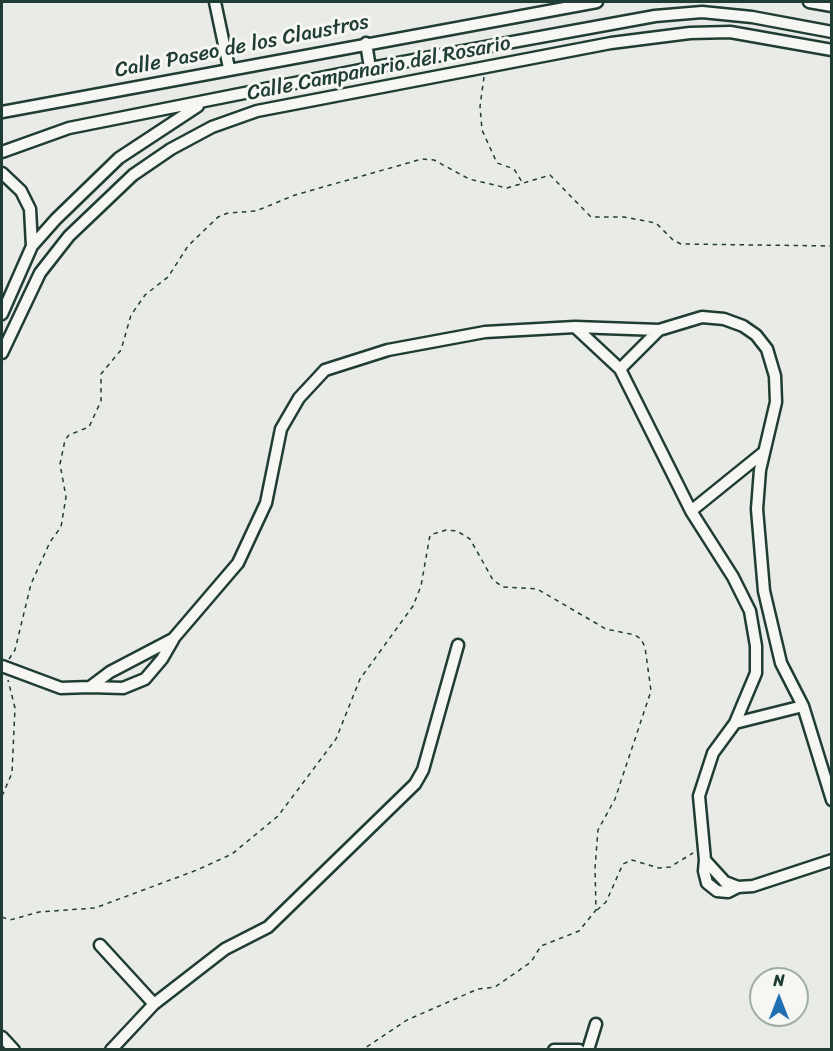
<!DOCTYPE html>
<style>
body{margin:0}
#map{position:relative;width:833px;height:1051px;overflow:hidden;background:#e9ebe7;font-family:Sriracha,sans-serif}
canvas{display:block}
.frame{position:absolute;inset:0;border:3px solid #1f3d34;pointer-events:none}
.north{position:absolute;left:749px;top:967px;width:60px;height:60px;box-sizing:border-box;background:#f6f6f2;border:2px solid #a0aca6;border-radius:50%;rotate:0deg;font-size:16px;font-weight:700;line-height:24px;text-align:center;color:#1f3d34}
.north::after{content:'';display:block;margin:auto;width:21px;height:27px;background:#1f6fb2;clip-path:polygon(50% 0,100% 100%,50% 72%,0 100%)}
</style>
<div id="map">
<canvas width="833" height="1051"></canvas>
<div class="frame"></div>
<div class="north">N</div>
</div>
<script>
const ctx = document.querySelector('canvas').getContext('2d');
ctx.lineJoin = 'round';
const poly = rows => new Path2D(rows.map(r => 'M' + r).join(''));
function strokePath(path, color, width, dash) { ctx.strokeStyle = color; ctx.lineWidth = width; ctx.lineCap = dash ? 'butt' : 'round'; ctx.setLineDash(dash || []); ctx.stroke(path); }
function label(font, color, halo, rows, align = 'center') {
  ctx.font = font + ' Sriracha,sans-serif'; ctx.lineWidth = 6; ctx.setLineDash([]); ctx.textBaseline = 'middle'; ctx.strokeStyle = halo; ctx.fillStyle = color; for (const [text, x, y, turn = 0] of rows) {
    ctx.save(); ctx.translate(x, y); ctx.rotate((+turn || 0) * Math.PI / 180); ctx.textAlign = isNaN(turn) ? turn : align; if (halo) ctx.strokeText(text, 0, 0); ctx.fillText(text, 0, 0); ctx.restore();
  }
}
const minor = poly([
 [215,2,229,68],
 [809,2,832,6],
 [366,43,370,68],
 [2,112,597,2],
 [2,152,69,128,370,68,655,16,702,12,752,17,832,32],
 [2,173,21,191,30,209,32,246],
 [2,314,32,246,56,219,119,158,198,106],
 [575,327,620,369,691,511,733,577,750,611,756,646,756,673,735,723,713,753,699,796,705,860,725,882,738,887,753,886,832,860],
 [2,353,40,273,69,236,133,175,171,149,212,127,257,111,611,43,690,33,730,32,832,50],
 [620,369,659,330],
 [691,511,764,452],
 [2,666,61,688,90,687,110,672,173,639,238,563,266,503,281,429,299,398,325,370,388,350,485,332,575,327,659,330,702,317,724,319,743,326,756,335,767,349,775,376,776,402,760,470,757,509,764,591,781,663,803,706,832,800],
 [90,687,123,688,145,679,162,659,173,640],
 [735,723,803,706],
 [705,860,704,871,707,883,717,891,728,892,738,887],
 [100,945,154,1004],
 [2,1037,14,1050],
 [111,1050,154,1004,225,949,268,927,415,784,423,770,458,645],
 [554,1050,579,1050],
 [588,1050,596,1024]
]);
strokePath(minor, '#1f3d34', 15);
strokePath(poly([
 [484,77,480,106,482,130,497,163,514,169,522,182],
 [9,659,15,650,31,584,50,542,61,527,66,497,60,464,65,440,69,435,89,427,101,401,101,374,121,350,131,315,145,295,168,277,188,246,218,217,228,213,256,211,295,195,422,159,434,160,469,179,507,188,550,175,591,217,624,217,656,223,673,240,681,244,832,246],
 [2,796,12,773,15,708,8,680],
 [597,910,606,902,623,864,632,860,659,868,670,867,693,853],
 [2,917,10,920,39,912,95,908,197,870,232,854,278,816,336,739,360,679,413,606,421,586,430,535,446,530,457,531,470,539,493,580,503,587,537,589,606,629,635,635,641,639,645,647,651,691,615,799,598,830,595,868,596,910,579,931,541,946,531,962,495,987,478,989,407,1020,362,1050],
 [303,1050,321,1050]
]), '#1f3d34', 1.5, [4.5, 4.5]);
strokePath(minor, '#f6f6f2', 10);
label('21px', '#1f3d34', '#f6f6f2', [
 ["Calle Paseo de los Claustros",242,47,-11],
 ["Calle Campanario del Rosario",379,69,-11]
]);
</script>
